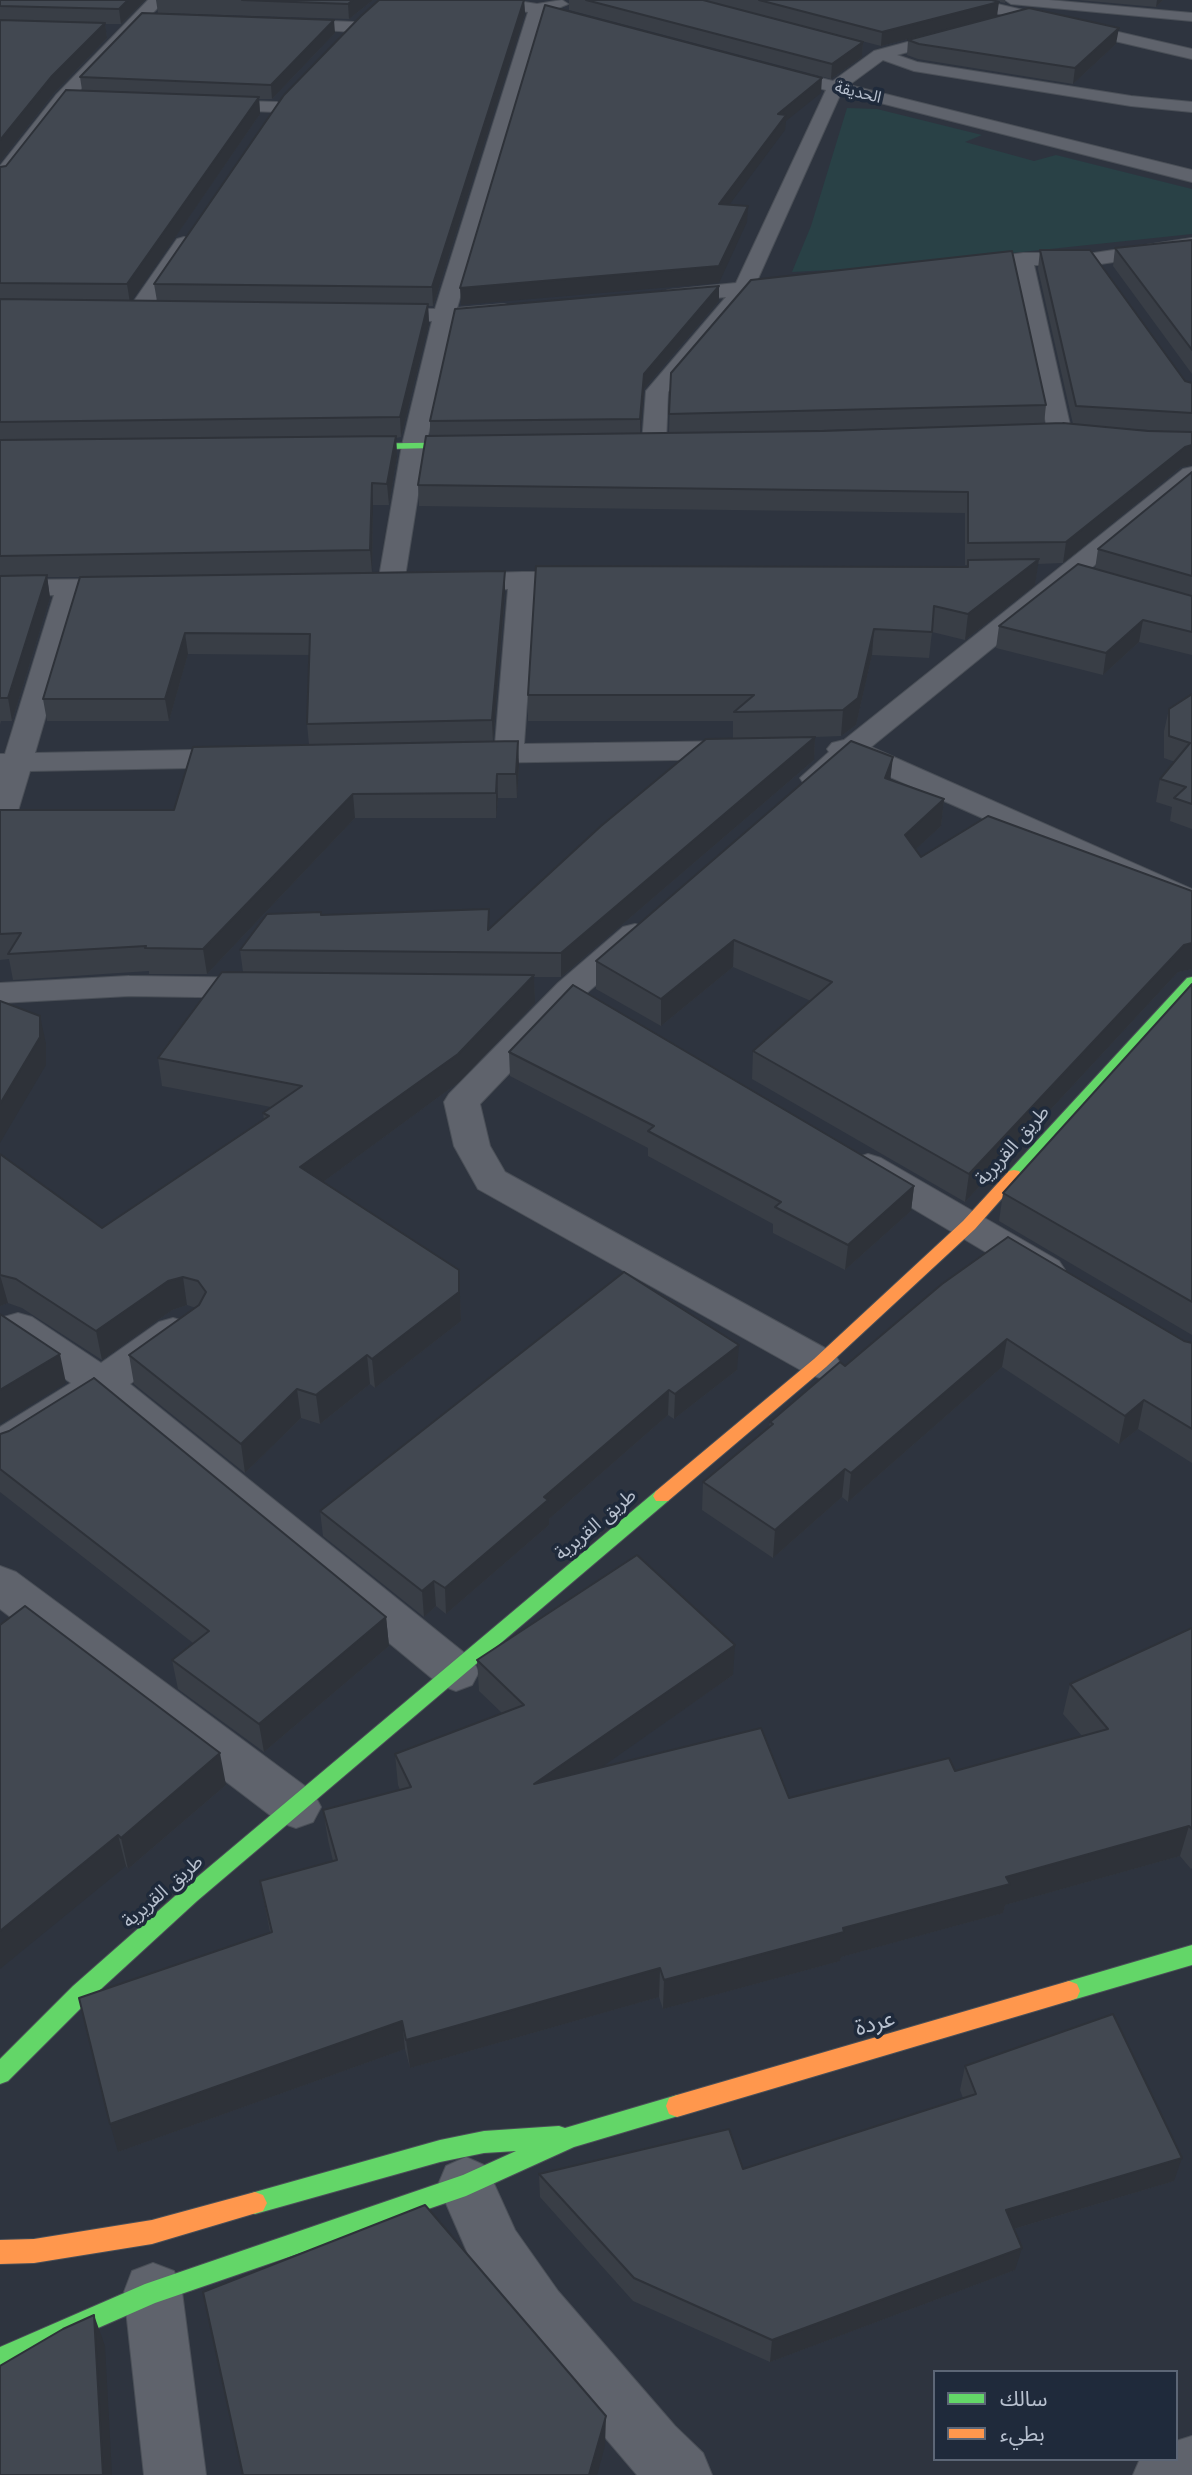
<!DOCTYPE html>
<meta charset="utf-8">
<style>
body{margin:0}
#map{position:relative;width:1192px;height:2475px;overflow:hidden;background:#2e343f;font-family:Helvetica,"Noto Sans Arabic",sans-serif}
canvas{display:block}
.legend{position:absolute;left:933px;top:2370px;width:245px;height:91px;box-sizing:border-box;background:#1f2a3b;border:2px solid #5c6676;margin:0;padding:9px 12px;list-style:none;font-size:21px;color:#b8c1cf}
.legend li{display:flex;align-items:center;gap:14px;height:35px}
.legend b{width:35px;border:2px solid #5c6676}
</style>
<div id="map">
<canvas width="1192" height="2475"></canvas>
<ul class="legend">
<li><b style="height:9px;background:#63d668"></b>سالك</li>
<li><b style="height:9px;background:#ff974d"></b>بطيء</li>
</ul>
</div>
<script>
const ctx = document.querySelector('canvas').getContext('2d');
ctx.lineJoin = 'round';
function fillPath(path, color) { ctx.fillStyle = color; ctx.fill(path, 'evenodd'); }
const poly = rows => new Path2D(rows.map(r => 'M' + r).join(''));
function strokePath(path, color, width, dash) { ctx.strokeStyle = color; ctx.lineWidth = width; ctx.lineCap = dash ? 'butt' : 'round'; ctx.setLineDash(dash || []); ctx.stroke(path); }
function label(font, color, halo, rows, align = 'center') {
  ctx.font = font + ' Helvetica,"Noto Sans Arabic",sans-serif'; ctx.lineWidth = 7; ctx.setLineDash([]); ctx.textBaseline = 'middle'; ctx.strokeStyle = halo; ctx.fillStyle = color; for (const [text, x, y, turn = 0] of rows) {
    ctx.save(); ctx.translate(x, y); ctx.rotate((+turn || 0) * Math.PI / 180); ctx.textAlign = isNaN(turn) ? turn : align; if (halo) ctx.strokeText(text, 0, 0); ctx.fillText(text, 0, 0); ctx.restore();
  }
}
fillPath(poly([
 [847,108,877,109,982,135,965,142,1034,161,1056,155,1192,189,1192,234,870,268,792,272,811,226]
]), '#294146');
const lane = poly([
 [1005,0,1049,0,1192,13,1192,21,1011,4,1005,0]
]);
const street = poly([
 [148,0,165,0,68,103,7,182,0,184,0,166,56,95,148,0],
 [477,0,512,0,537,4,562,0,568,4,556,9,598,21,600,24,592,29,543,15,457,308,504,304,511,306,515,310,511,314,504,316,453,321,426,445,404,583,400,589,391,591,382,589,378,583,402,445,432,321,375,320,368,318,364,314,368,310,375,308,435,309,528,12,485,5,477,0],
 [952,0,980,0,1192,49,1192,59,960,5,952,0],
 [283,19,354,22,362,27,354,32,277,27,275,24,283,19],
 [956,29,962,31,964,34,962,37,897,55,917,62,1131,96,1192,102,1192,112,1131,106,914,71,883,60,849,85,1192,170,1192,182,841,93,757,281,793,278,800,280,803,284,800,288,793,290,750,294,668,392,666,443,662,448,646,448,642,443,646,391,726,297,669,302,662,300,659,296,662,292,669,290,736,283,826,90,766,75,764,71,766,67,772,66,833,81,874,51,956,29],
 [208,100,277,102,286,107,277,112,202,109,199,105,208,100],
 [184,237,191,239,194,243,149,311,145,315,131,315,127,311,177,239,184,237],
 [1192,238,1192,250,1094,265,1034,265,1072,434,1068,439,1052,439,1048,434,1014,266,961,272,954,270,951,266,954,262,1023,253,1094,253,1192,238],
 [1192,467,1192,486,871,747,1192,889,1192,911,854,761,826,784,815,787,804,784,800,778,829,752,827,749,832,743,844,740,1183,469,1192,467],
 [522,572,586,572,595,574,599,580,595,586,586,588,535,589,524,744,743,741,753,744,758,750,753,756,743,759,468,763,458,760,453,754,458,748,495,745,508,589,454,590,445,588,441,582,445,576,454,574,522,572],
 [127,579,136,581,140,587,136,593,81,595,35,753,243,749,253,752,258,758,253,764,243,767,30,771,15,821,11,828,0,830,0,754,5,754,54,595,0,596,0,580,127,579],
 [635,924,647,927,651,934,647,941,582,997,480,1104,490,1146,505,1172,834,1353,840,1363,834,1373,820,1378,806,1373,478,1189,454,1146,444,1102,449,1094,558,983,623,927,635,924],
 [129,976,264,978,276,981,281,988,276,995,264,998,129,996,0,1003,0,983,129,976],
 [868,1154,881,1158,1059,1261,1065,1270,1059,1279,1045,1283,1031,1279,855,1174,849,1166,855,1158,868,1154],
 [18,1313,32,1317,101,1363,159,1322,173,1318,187,1322,193,1332,187,1342,130,1384,472,1659,479,1672,472,1685,456,1691,440,1685,100,1404,15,1458,0,1463,0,1427,71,1383,4,1337,0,1323,4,1317,18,1313],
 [0,1566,16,1572,313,1792,321,1807,313,1822,296,1828,279,1822,0,1609,0,1566],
 [466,2157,486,2166,515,2230,558,2291,675,2426,703,2453,712,2475,637,2475,516,2333,475,2270,438,2185,446,2166,466,2157],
 [153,2263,174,2271,182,2292,206,2475,144,2475,124,2292,132,2271,153,2263],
 [1192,2436,1192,2475,1133,2475,1140,2459,1176,2459,1176,2441,1192,2436]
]);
const fast = poly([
 [477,442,482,445,480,447,345,450,340,447,345,444,477,442],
 [1192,977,1192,989,1019,1179,1009,1179,1006,1175,1009,1171,1187,978,1192,977],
 [662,1489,668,1491,671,1496,668,1501,197,1901,89,2000,8,2081,0,2084,0,2059,73,1986,183,1889,656,1491,662,1489],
 [1192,1945,1192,1965,1069,2001,1061,1998,1058,1991,1061,1984,1069,1981,1192,1945],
 [677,2095,685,2098,688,2106,685,2114,574,2147,466,2196,155,2303,0,2371,0,2347,145,2284,463,2175,516,2151,484,2153,440,2162,255,2214,247,2211,243,2203,247,2195,255,2192,440,2140,484,2131,559,2126,565,2128,677,2095]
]);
const slow = poly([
 [1014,1170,1019,1171,1022,1175,1019,1179,975,1229,826,1367,668,1501,656,1501,653,1496,656,1491,814,1359,963,1221,1009,1171,1014,1170],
 [1069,1981,1077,1984,1080,1991,1077,1998,1069,2001,677,2117,669,2114,666,2106,669,2098,677,2095,1069,1981],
 [255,2192,263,2195,267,2203,263,2211,152,2244,34,2263,0,2264,0,2240,34,2239,152,2220,255,2192]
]);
strokePath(lane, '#4a4f57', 2);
strokePath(street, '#4a4f57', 2);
strokePath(fast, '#4a4f57', 2);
strokePath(slow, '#4a4f57', 2);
fillPath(lane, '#5f636c');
fillPath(street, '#5f636c');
fillPath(fast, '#63d668');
fillPath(slow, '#ff974d');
fillPath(poly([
 [0,0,145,0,121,24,105,24,107,38,54,93,0,162],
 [156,0,373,0,349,19,158,13],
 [524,0,525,14,433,306,428,306,429,324,401,437,396,438,397,457,389,505,373,505,372,572,505,571,505,592,493,742,519,765,517,798,498,798,496,818,355,818,207,974,149,974,149,971,13,980,9,959,0,960,0,810,174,810,309,745,307,724,309,655,188,654,169,721,47,721,43,699,80,577,47,577,50,598,12,721,1,721,0,725,0,167,6,166,82,90,80,77,335,33,272,99,259,99,260,114,131,301,157,301,154,284],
 [569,0,703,0,863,42,862,57,831,79,569,10],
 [703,0,1005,0,1005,3,995,1,997,16,1116,44,1073,84,918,59,907,55,908,40,993,17,881,46],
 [1078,0,1163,0,1156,7],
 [1192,240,1192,374,1113,266,1115,248],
 [1040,250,1185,381,1192,383,1192,465,1181,467,1063,563,1038,564,1035,585,965,640,932,632,929,658,872,655,856,725,841,736,815,737,814,760,561,977,534,977,535,1003,459,1082,323,1182,459,1270,461,1321,375,1388,370,1384,320,1424,301,1418,245,1473,134,1384,129,1355,196,1308,187,1305,172,1310,102,1360,22,1308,8,1303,0,1306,0,1154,102,1228,264,1120,263,1113,271,1107,162,1086,158,1058,243,972,240,950,321,915,490,928,733,738,733,721,528,721,528,695,967,567,967,565,965,565,965,513,419,506,418,485,430,436,430,421,719,301,644,389,640,434,669,433,671,373,1046,405,1044,424,1073,424,1038,269],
 [941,427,822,431,746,432],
 [1116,428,1163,431,1148,431],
 [1192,472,1192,655,1139,642,1103,675,996,648,999,626,1095,569,1098,549],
 [1192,694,1192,829,1170,821,1172,807,1156,802,1160,779,1175,762,1164,758,1164,731,1169,709],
 [890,780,944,799,941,826,916,849,921,857,1192,891,1192,969,1178,972,965,1202,752,1079,753,1051,811,1001,733,967,661,1026,596,989,596,961],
 [1192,984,1192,1335,999,1221,1003,1193],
 [509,1052,914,1186,911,1211,845,1270,773,1233,773,1224,648,1156,648,1148,510,1076],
 [624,1272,737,1370,674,1419,668,1415,549,1519,549,1525,446,1614,436,1606,424,1617,323,1536,320,1511],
 [942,1284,1192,1343,1192,1463,1138,1429,1119,1444,1002,1367,848,1502,842,1497,773,1558,702,1510,703,1482,769,1427,770,1422,845,1366],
 [0,1434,386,1617,389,1646,264,1752,178,1689,172,1660,193,1643,0,1492],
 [0,1625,226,1785,128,1869,126,1866],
 [1192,1628,1192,1868,1191,1869,1180,1856,1005,1905,1003,1913,841,1957,840,1961,663,2009,659,1997,410,2068,405,2049,118,2152,270,1932,260,1881,333,1861,328,1840,323,1810,400,1790,398,1785,395,1754,502,1713,479,1691,477,1660,733,1675,601,1767,789,1798,955,1771,1082,1736,1063,1714,1070,1684],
 [965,2066,1174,2181,1014,2229,1015,2270,770,2362,633,2301,540,2197,539,2174,743,2169,963,2098,960,2090]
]), '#393e46');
fillPath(poly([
 [128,0,145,0,121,24,119,9],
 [353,0,373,0,349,19,348,4],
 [524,0,525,14,433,306,432,287],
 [1157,0,1163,0,1156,7],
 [999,2,997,16,881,46,882,32],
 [334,20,335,33,272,99,271,85],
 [105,23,107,38,54,93,0,162,0,140,52,76],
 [1119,28,1116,44,1073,84,1075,68],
 [863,42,862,57,831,79,832,64],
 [822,78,821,93,786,121,785,130,718,220,719,204,778,114],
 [259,97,260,114,130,303,127,284],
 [748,206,747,222,719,283,461,305,460,288],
 [719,286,719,301,644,389,640,435,640,419,644,374],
 [428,304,429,324,401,437,400,417],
 [396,436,397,457,389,505,387,484],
 [1192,445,1192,465,1181,467,1063,563,1066,542,1185,447],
 [372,483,373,505,372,572,370,550],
 [1039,559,1035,585,965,640,968,614],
 [505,571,505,592,493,742,492,720],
 [47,575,50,598,12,721,8,698],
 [1143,620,1139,642,1103,675,1106,653],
 [874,629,872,655,856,725,841,736,843,710],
 [185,633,188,654,169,721,165,699],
 [815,737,814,760,561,977,561,953],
 [518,741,519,765,517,798,516,774],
 [893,757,890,783,885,778],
 [497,774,498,798,496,818,496,793],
 [353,794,355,818,207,974,203,949],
 [944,799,941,826,902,862,905,835],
 [734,940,733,967,661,1026,661,999],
 [1192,943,1192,969,1178,972,965,1202,969,1174,1184,945],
 [534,975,535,1003,459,1082,304,1196,300,1167],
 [40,1016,46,1044,46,1065,0,1143,0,1104],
 [914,1186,911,1211,845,1270,848,1245],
 [459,1270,461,1321,375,1388,372,1359],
 [0,1275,8,1303,0,1306],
 [183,1277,187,1305,172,1310,102,1360,96,1331,168,1281],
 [1007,1339,1002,1367,848,1502,851,1473],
 [739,1345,737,1370,674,1419,675,1394],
 [60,1354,66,1383,0,1424,0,1390],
 [367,1355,370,1384,320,1424,316,1395],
 [297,1389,301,1418,245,1473,241,1444],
 [669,1390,668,1415,549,1519,549,1525,446,1614,445,1588,544,1497],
 [1144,1400,1138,1429,1119,1444,1125,1416],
 [845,1469,842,1497,773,1558,775,1530],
 [434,1581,436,1606,424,1617,422,1591],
 [386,1617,389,1646,264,1752,259,1724],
 [735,1645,733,1675,535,1814,534,1784],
 [220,1753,226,1785,128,1869,121,1838],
 [1189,1826,1180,1856,1005,1905,1003,1913,841,1957,840,1961,663,2009,664,1980,1006,1877],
 [118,1835,126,1866,0,1969,0,1931],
 [660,1968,659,1997,410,2068,406,2040],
 [402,2021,405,2049,118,2152,110,2124],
 [1182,2158,1174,2181,1000,2233,1006,2210],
 [1022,2248,1015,2270,770,2362,772,2340],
 [94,2315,105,2346,112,2475,103,2475],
 [606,2416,605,2446,597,2475,589,2475]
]), '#2e3239');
const building = poly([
 [0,0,128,0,119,9,0,6,0,0],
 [242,0,353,0,348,4,242,0],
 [379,0,524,0,432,287,154,284,284,95,361,16,379,0],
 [586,0,703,0,863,42,832,64,586,0],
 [759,0,992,0,999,2,882,32,759,0],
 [545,5,822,78,778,114,786,115,719,204,748,206,719,266,460,288,545,5],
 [1029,8,1119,28,1075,68,919,44,908,40,1029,8],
 [142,13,334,20,271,85,80,77,142,13],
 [0,20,105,23,52,76,0,140,0,20],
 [66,90,259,97,127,284,0,283,0,167,6,166,66,90],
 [1192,240,1192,350,1115,248,1192,240],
 [1040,250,1090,250,1185,381,1192,383,1192,413,1076,406,1040,250],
 [1012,251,1046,405,669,414,671,373,751,280,1012,251],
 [719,286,644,374,640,419,430,421,455,309,719,286],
 [0,299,428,304,400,417,0,422,0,299],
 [1063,423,1148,431,1192,432,1192,445,1185,447,1066,542,968,543,968,492,418,485,426,436,822,431,1063,423],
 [396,436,387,484,372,483,370,550,0,556,0,440,396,436],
 [1192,472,1192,576,1098,549,1192,472],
 [1039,559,968,614,934,606,932,632,874,629,858,698,843,710,734,712,754,695,528,695,536,566,968,567,968,560,1039,559],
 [1078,564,1192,596,1192,632,1143,620,1106,653,999,626,1078,564],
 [505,571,492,720,307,724,310,634,185,633,165,699,43,699,80,577,505,571],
 [47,575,8,698,0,698,0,576,47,575],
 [1192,694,1192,804,1174,798,1186,787,1160,779,1190,743,1169,736,1169,709,1192,694],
 [815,737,561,953,240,950,267,914,321,912,321,915,489,909,488,930,601,826,706,739,815,737],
 [518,741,516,774,497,774,496,793,353,794,203,949,145,948,146,946,8,954,21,933,0,934,0,810,174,810,193,747,518,741],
 [851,741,893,757,885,778,944,799,905,835,921,857,988,816,1192,891,1192,943,1184,945,969,1174,753,1051,832,982,734,940,661,999,596,961,851,741],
 [222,972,534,975,458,1054,300,1167,459,1270,459,1292,372,1359,367,1355,316,1395,297,1389,241,1444,129,1355,199,1305,206,1292,198,1281,183,1277,168,1281,96,1331,16,1279,0,1275,0,1154,102,1228,269,1116,263,1113,302,1086,158,1058,222,972],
 [1192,984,1192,1302,1003,1193,1192,984],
 [573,985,914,1186,848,1245,775,1207,781,1202,648,1131,654,1126,509,1052,573,985],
 [0,1001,40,1016,40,1037,0,1104,0,1001],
 [1008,1237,1184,1341,1192,1343,1192,1429,1144,1400,1125,1416,1007,1339,851,1473,845,1469,775,1530,703,1482,773,1424,770,1422,840,1362,845,1366,942,1284,1008,1237],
 [624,1272,739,1345,675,1394,669,1390,544,1497,548,1500,445,1588,434,1581,422,1591,320,1511,624,1272],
 [0,1314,60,1354,0,1390,0,1314],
 [94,1378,386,1617,259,1724,172,1660,209,1631,0,1469,0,1434,9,1431,94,1378],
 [637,1555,735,1645,534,1784,761,1728,789,1798,949,1758,955,1771,1108,1729,1070,1684,1192,1628,1192,1829,1189,1826,1006,1877,1010,1884,843,1928,844,1932,664,1980,660,1968,406,2040,402,2021,110,2124,79,1998,272,1932,260,1881,337,1860,323,1810,411,1787,395,1754,524,1705,477,1660,637,1555],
 [25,1606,220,1753,121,1838,118,1835,0,1931,0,1625,25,1606],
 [1113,2014,1182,2158,1006,2210,1022,2248,772,2340,634,2278,539,2174,729,2129,743,2169,976,2094,965,2066,1113,2014],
 [425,2205,606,2416,589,2475,243,2475,203,2292,425,2205],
 [94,2315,103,2475,0,2475,0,2366,63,2329,94,2315]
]);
fillPath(building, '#424851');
strokePath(building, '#2e3239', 2);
label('16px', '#b8c1cf', '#1f2a3b', [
 ["الحديقة",858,93,14]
]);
label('19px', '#b8c1cf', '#1f2a3b', [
 ["طريق القريرية",1013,1146,-48],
 ["طريق القريرية",596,1525,-40],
 ["طريق القريرية",163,1892,-41]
]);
label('23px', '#b8c1cf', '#1f2a3b', [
 ["عردة",875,2024,-16]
]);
</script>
